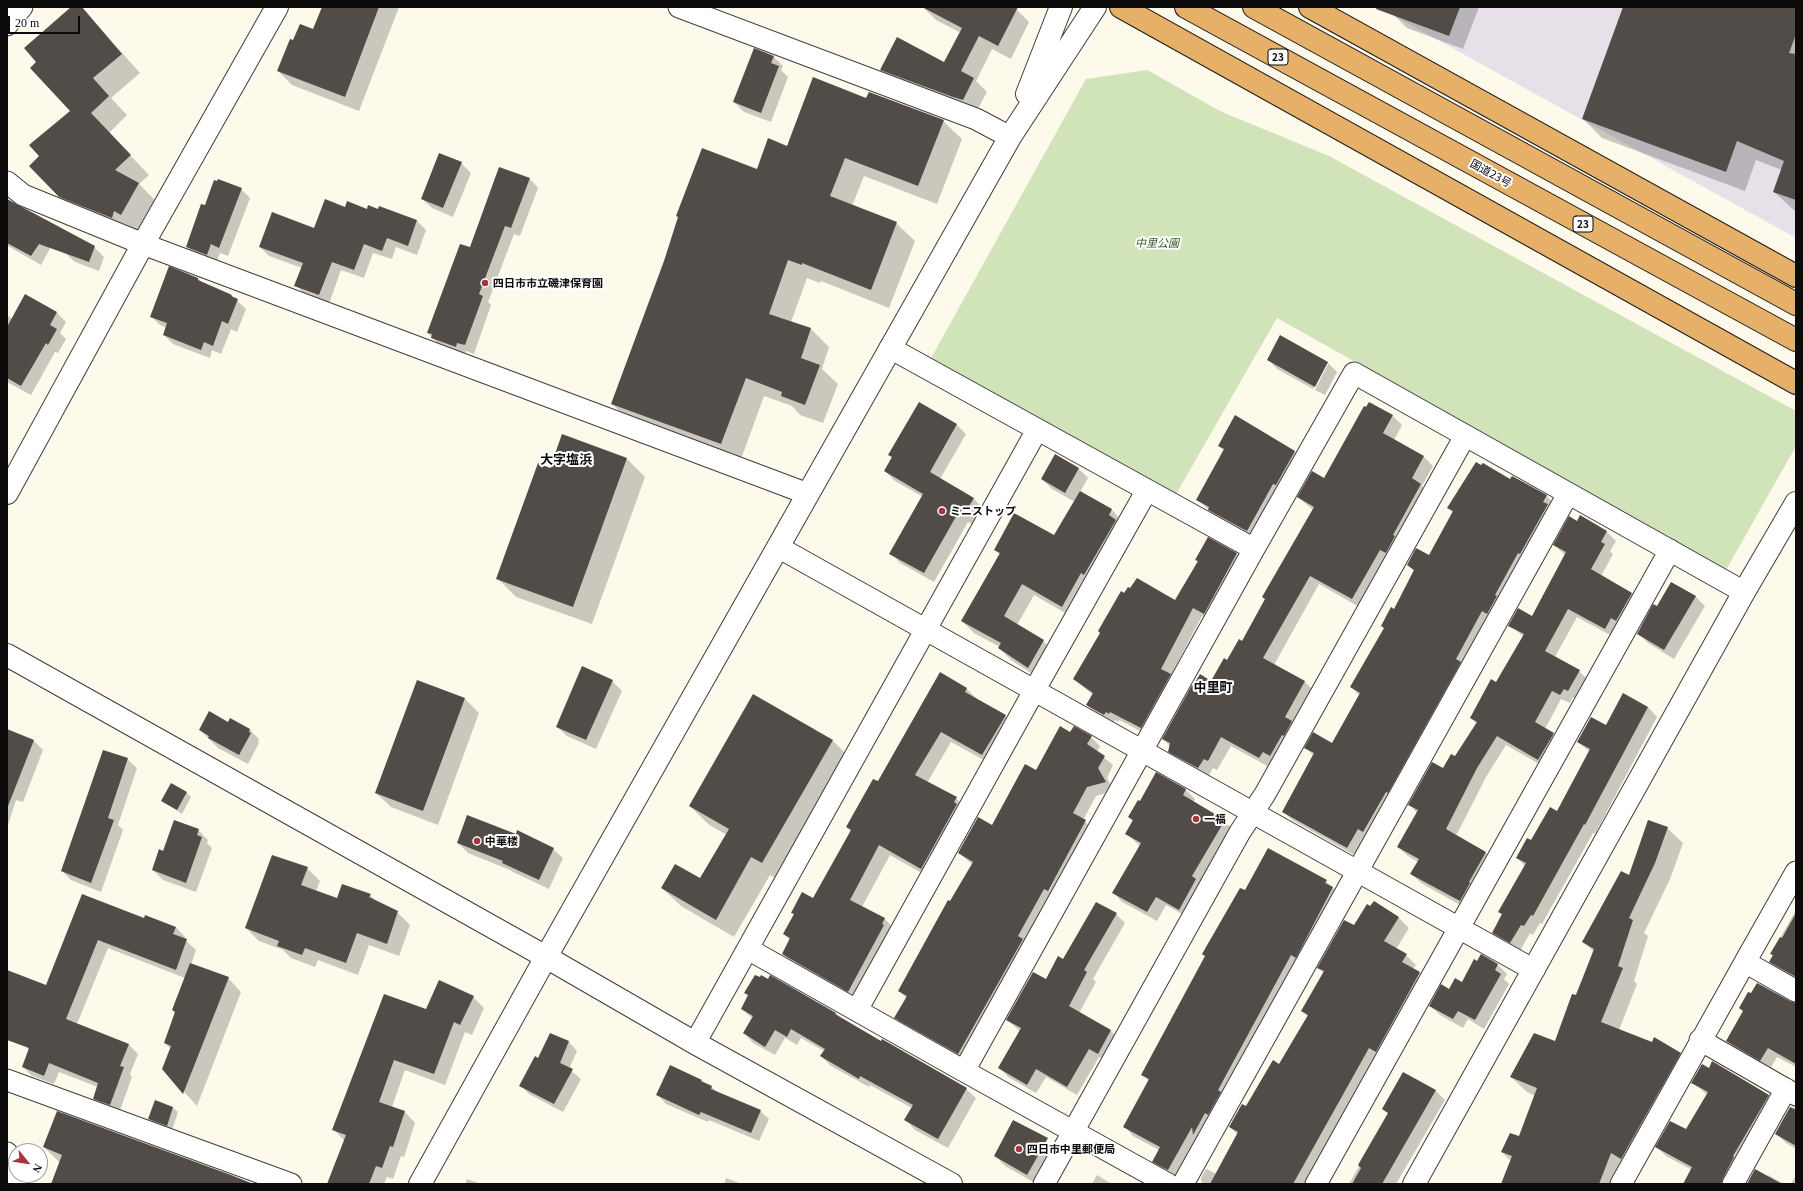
<!DOCTYPE html>
<meta charset="utf-8">
<style>
body{margin:0}
#map{position:relative;width:1803px;height:1191px;overflow:hidden;background:#fdf9eb;font-family:Georgia,serif}
canvas{display:block}
.frame{position:absolute;inset:0;border:8px solid #0b0b0b;pointer-events:none}
.north{position:absolute;left:8px;top:1143px;width:40px;height:40px;box-sizing:border-box;background:#fff;border:1px solid #9d9d9d;border-radius:50%;rotate:120deg;font-size:11px;font-weight:700;line-height:16px;text-align:center;color:#0b0b0b}
.north::after{content:'';display:block;margin:auto;width:14px;height:18px;background:#ab333c;clip-path:polygon(50% 0,100% 100%,50% 72%,0 100%)}
.scale{position:absolute;left:8px;top:16px;width:72px;height:18px;box-sizing:border-box;border:2px solid #0b0b0b;border-top:0;padding-left:5px;font-size:12px;line-height:14px;white-space:nowrap;color:#0b0b0b;-webkit-text-stroke:3px #fff;paint-order:stroke}
</style>
<div id="map">
<canvas width="1803" height="1191"></canvas>
<div class="frame"></div>
<div class="north">N</div>
<div class="scale">20 m</div>
</div>
<script>
const ctx = document.querySelector('canvas').getContext('2d');
ctx.lineJoin = 'round';
function fillPath(path, color) { ctx.fillStyle = color; ctx.fill(path, 'evenodd'); }
const poly = rows => new Path2D(rows.map(r => 'M' + r).join(''));
function strokePath(path, color, width, dash) { ctx.strokeStyle = color; ctx.lineWidth = width; ctx.lineCap = dash ? 'butt' : 'round'; ctx.setLineDash(dash || []); ctx.stroke(path); }
function label(font, color, halo, rows, align = 'center') {
  ctx.font = font + ' Georgia,"Noto Sans JP",serif'; ctx.lineWidth = 4; ctx.setLineDash([]); ctx.textBaseline = 'middle'; ctx.strokeStyle = halo; ctx.fillStyle = color; for (const [text, x, y, turn = 0] of rows) {
    ctx.save(); ctx.translate(x, y); ctx.rotate((+turn || 0) * Math.PI / 180); ctx.textAlign = isNaN(turn) ? turn : align; if (halo) ctx.strokeText(text, 0, 0); ctx.fillText(text, 0, 0); ctx.restore();
  }
}
fillPath(poly([
 [1378,7,1796,7,1796,238]
]), '#e8e0e9');
fillPath(poly([
 [1147,70,1222,112,1329,156,1796,411,1796,446,1726,570,1277,318,1175,496,930,360,1086,79]
]), '#d0e3b9');
fillPath(poly([
 [73,7,81,7,140,73,111,98,127,115,109,133,149,175,139,184,157,202,140,233,81,216,39,175,71,111,38,62],
 [333,7,399,7,359,111,292,85,278,71,294,41,314,30],
 [923,7,1012,7,1016,9,1029,22,1011,59,992,49,976,81,987,92,976,112,894,83,881,70,945,63,961,33,936,20],
 [1397,7,1479,7,1463,49,1407,28,1394,15],
 [1624,7,1796,7,1796,212,1774,192,1782,170,1756,160,1745,191,1602,138,1583,119],
 [773,56,783,66,781,70,788,77,771,122,744,112,734,102],
 [867,99,943,121,962,139,937,204,864,176,852,206,896,223,915,241,889,308,821,281,820,283,807,278,791,322,811,329,829,347,822,369,838,384,823,423,800,415,792,406,764,396,740,462,631,422,612,404,665,262,679,218,677,216,757,171,788,147],
 [461,163,471,173,453,217,432,208,422,199],
 [530,179,538,188,520,236,514,234,488,302,491,305,474,354,466,351,464,355,441,347,428,333],
 [241,189,250,198,228,256,220,253,216,264,196,256,187,247,205,207],
 [7,198,54,241,41,265,8,246,7,248],
 [345,208,379,210,417,221,426,230,417,255,396,247,392,259,373,253,364,278,341,270,329,304,305,295,296,285,302,268,269,256,260,247,314,229],
 [94,247,104,257,99,271,75,262,65,253],
 [198,278,202,283,231,295,246,309,237,332,231,329,221,354,212,350,210,358,173,344,164,335,167,328,160,325,151,316],
 [25,296,57,313,66,322,60,333,66,339,58,353,55,352,31,395,7,382,7,315,12,319],
 [1280,336,1328,363,1337,372,1325,395,1315,390,1328,364,1326,364,1313,389,1277,369,1268,359],
 [919,403,957,425,966,434,940,479,973,498,983,508,973,525,968,522,934,582,900,563,891,553,923,497,895,481,885,471,893,458,890,455],
 [1235,416,1295,452,1307,464,1259,543,1222,522,1198,500,1225,451,1219,445],
 [1393,416,1402,425,1394,440,1424,457,1433,466,1422,486,1430,494,1361,608,1319,584,1274,665,1304,681,1314,691,1269,767,1231,746,1217,770,1213,768,1208,777,1179,761,1169,751,1170,746,1163,739,1242,643,1266,600,1263,597,1313,510,1298,497,1324,480],
 [626,458,645,477,592,624,516,597,498,579],
 [1078,468,1088,478,1080,492,1112,510,1123,522,1074,618,1034,595,1017,625,1043,641,1055,653,1040,679,1011,660,999,648,1000,647,974,633,962,621,1000,555,995,550,1055,536,1075,502,1052,489,1042,479],
 [1513,477,1547,496,1555,505,1356,856,1292,820,1283,811,1314,756,1306,748,1332,744,1359,695,1351,687,1385,629,1382,626,1394,610,1414,571,1408,565,1429,557,1453,513,1448,508,1511,481],
 [1580,517,1607,532,1616,541,1610,551,1613,554,1601,576,1632,593,1641,602,1614,637,1577,617,1555,657,1579,671,1588,680,1577,700,1573,697,1570,703,1561,699,1545,729,1553,734,1562,743,1548,769,1506,745,1486,777,1456,836,1486,853,1495,862,1469,910,1421,883,1412,874,1418,862,1408,856,1398,847,1417,813,1410,805,1455,758,1477,724,1471,718,1497,684,1524,637,1510,625,1532,617,1565,555,1554,545,1577,522],
 [1208,539,1237,554,1245,563,1213,622,1202,616,1171,675,1179,684,1150,736,1119,720,1118,722,1115,720,1113,723,1096,714,1087,705,1093,695,1074,679,1176,601,1198,562,1196,560],
 [1695,596,1705,606,1674,659,1648,643,1638,633,1657,608],
 [940,674,967,689,977,699,1005,716,1015,726,993,765,951,742,927,783,956,798,967,809,932,879,890,855,862,907,885,919,895,930,858,1001,793,965,783,954,790,940,784,934,795,915,792,912,814,899,851,831,848,827,878,783],
 [612,681,622,691,596,749,567,736,557,727],
 [464,698,479,713,438,825,391,807,376,793],
 [1648,707,1657,717,1595,834,1593,833,1542,924,1540,923,1533,935,1530,933,1520,951,1502,942,1493,933,1502,915,1500,912,1525,866,1517,858,1557,812,1590,752,1578,742,1606,726],
 [230,720,250,730,259,739,258,742,259,743,248,764,218,748,200,730,229,723],
 [7,730,34,741,43,750,23,802,16,800,7,828],
 [1071,734,1091,737,1100,746,1097,752,1113,765,1107,778,1114,791,1096,796,1083,820,1094,830,968,1062,905,1027,896,1018,907,999,899,991,973,865,959,853,992,826,1036,771],
 [833,741,851,759,780,881,770,875,734,937,681,906,662,888,701,880,727,835,708,824,690,806],
 [127,759,137,768,118,825,123,830,101,892,71,880,62,871],
 [1157,774,1186,790,1195,799,1193,803,1224,821,1233,830,1189,918,1166,905,1157,921,1122,902,1113,892,1140,846,1127,834,1133,822,1129,817,1141,803],
 [172,784,187,793,191,797,182,814,162,801],
 [1667,828,1683,843,1670,879,1644,933,1648,936,1634,981,1637,984,1619,1030,1680,1053,1695,1069,1620,1184,1502,1184,1511,1161,1502,1152,1520,1137,1535,1096,1527,1092,1511,1077,1555,1042,1594,952,1584,942,1629,877],
 [198,830,208,840,207,843,212,848,196,892,163,880,153,870,164,852],
 [458,843,553,849,563,858,549,889,513,872,510,870,468,853],
 [307,868,320,881,316,891,338,899,370,895,377,902,397,912,410,925,399,956,369,945,358,975,318,960,315,967,291,958,283,950,259,941,246,928],
 [1326,881,1335,890,1177,1179,1163,1171,1153,1161,1159,1150,1133,1136,1124,1126,1149,1081,1142,1075,1206,957,1203,954,1245,892],
 [82,895,144,920,176,927,185,937,184,939,196,950,191,964,228,978,241,992,197,1106,163,1069,171,1049,165,1043,176,1013,173,1010,185,978,108,948,77,1024,129,1045,138,1054,130,1074,132,1077,119,1113,103,1108,94,1098,98,1087,59,1072,54,1084,32,1076,23,1067,29,1050,7,1025,7,971,46,987],
 [1374,903,1399,918,1409,928,1396,949,1406,955,1416,965,1413,969,1420,973,1430,983,1312,1184,1202,1184,1201,1178,1206,1169,1217,1174,1238,1135,1230,1127,1280,1066,1309,1017,1302,1011,1324,973,1318,968],
 [1796,910,1796,980,1779,971,1770,962,1773,956,1771,954],
 [1116,914,1125,923,1093,979,1096,982,1079,1013,1111,1031,1120,1040,1108,1062,1099,1057,1077,1095,1046,1077,1036,1093,1008,1077,999,1067,1020,1031,1007,1020,1064,960],
 [1481,955,1498,965,1507,974,1504,979,1509,984,1484,1029,1468,1019,1463,1028,1440,1015,1430,1006,1449,990,1462,983],
 [771,977,836,1013,841,1018,882,1042,966,1089,976,1098,948,1148,915,1130,906,1120,912,1108,870,1085,869,1087,831,1066,821,1056,824,1051,801,1038,797,1045,785,1038,775,1055,753,1043,744,1033,753,1019,742,1009,749,996,746,993,769,980],
 [473,997,484,1008,472,1035,465,1032,445,1085,405,1070,392,1107,404,1111,415,1123,404,1157,401,1156,393,1179,387,1177,384,1184,328,1184,345,1141,333,1129,426,1010],
 [1796,1007,1796,1067,1777,1057,1770,1069,1737,1050,1727,1041],
 [550,1034,569,1042,577,1051,569,1069,581,1079,563,1112,529,1094,521,1085,539,1059],
 [1713,1063,1769,1095,1778,1104,1734,1184,1684,1184,1692,1170,1666,1156,1657,1147,1686,1131,1707,1095,1693,1082,1709,1070],
 [1403,1073,1436,1091,1445,1100,1396,1184,1349,1184,1389,1114,1383,1109],
 [712,1087,718,1093,760,1111,769,1119,759,1141,709,1120,708,1122,666,1104,658,1095],
 [155,1101,173,1108,178,1112,172,1130,153,1123,149,1118],
 [1791,1107,1796,1108,1796,1149,1786,1143,1776,1133],
 [1043,1146,1053,1156,1037,1184,1005,1166,995,1156],
 [44,1147,235,1184,52,1184,60,1163],
 [1756,1170,1767,1176,1768,1175,1784,1184,1747,1184],
 [1097,1175,1112,1184,1092,1184],
 [1796,1175,1796,1184,1791,1184],
 [726,1178,742,1184,724,1184],
 [467,1179,481,1184,465,1184]
]), '#0003');
fillPath(poly([
 [71,7,82,7,122,54,93,78,109,96,91,113,131,155,115,170,139,183,121,215,114,211,112,218,59,197,29,166,39,156,29,145,70,111,30,68,36,62,24,48],
 [322,7,379,7,345,97,277,71,290,39,293,40,300,24,313,29],
 [922,7,1018,7,998,46,979,36,961,71,974,78,963,100,953,97,880,70,897,37,944,62,962,28],
 [1377,7,1460,7,1449,36,1376,9],
 [1623,7,1796,7,1796,34,1789,53,1796,54,1796,200,1773,192,1784,161,1737,141,1726,172,1582,119],
 [754,48,774,56,771,63,779,66,761,113,733,102],
 [813,77,866,98,869,92,944,120,918,186,845,158,830,196,897,222,871,290,802,263,802,265,788,260,769,314,811,328,801,358,820,365,805,405,781,396,782,392,746,378,721,444,611,404,664,261,678,217,676,216,702,148,757,169,768,138,787,146],
 [439,153,462,162,443,208,421,199],
 [499,167,530,178,511,228,505,226,479,294,483,296,465,345,457,343,456,347,431,338,432,334,427,333,460,244,470,247],
 [218,179,242,188,219,248,211,244,207,255,186,247,201,204,205,205,214,180,217,181],
 [7,199,95,246,89,262,39,244,31,256,7,243],
 [325,199,345,207,347,201,367,209,368,205,378,209,379,206,417,220,408,246,387,238,382,251,364,244,354,270,332,262,319,295,294,286,303,263,259,247,272,212,314,228],
 [169,266,198,278,198,280,232,295,231,296,238,299,228,324,222,321,213,346,204,342,201,350,163,335,167,323,150,317],
 [25,294,57,312,50,325,57,329,48,345,46,343,21,386,7,378,7,327],
 [1280,335,1328,362,1315,387,1267,360],
 [919,402,957,424,930,472,974,498,963,516,958,513,924,573,889,554,923,494,884,471,892,457,888,455],
 [1369,402,1393,415,1383,433,1424,456,1412,478,1421,484,1393,535,1395,536,1386,553,1380,550,1352,599,1310,576,1263,658,1305,681,1285,717,1292,721,1284,736,1282,735,1270,756,1263,752,1259,758,1221,737,1208,761,1204,759,1198,768,1168,752,1170,743,1162,739,1192,685,1193,686,1200,674,1211,681,1224,658,1227,660,1239,639,1242,641,1265,599,1262,597,1314,507,1297,497,1312,471,1324,478,1364,406,1366,407],
 [1235,415,1295,451,1276,485,1273,484,1247,531,1208,510,1209,507,1196,500,1224,449,1218,446],
 [562,434,627,458,573,607,496,579,538,463,550,468],
 [1055,454,1079,468,1065,493,1041,479],
 [1476,462,1481,465,1483,463,1510,479,1512,476,1547,495,1543,502,1548,504,1520,554,1518,553,1495,595,1497,596,1487,614,1482,611,1456,659,1461,662,1388,793,1386,792,1363,832,1358,829,1347,848,1282,812,1314,753,1304,748,1313,732,1332,743,1360,693,1350,687,1384,628,1381,626,1391,607,1394,609,1414,570,1407,565,1416,548,1429,555,1453,511,1447,508],
 [1080,491,1112,509,1109,515,1116,520,1084,575,1081,573,1062,607,1022,584,1004,616,1044,640,1028,668,998,648,1001,643,961,621,1000,553,994,550,1014,513,1054,535],
 [1580,515,1607,531,1601,542,1605,544,1591,569,1632,593,1616,621,1611,618,1605,629,1568,609,1545,651,1580,670,1568,691,1564,689,1560,695,1552,691,1535,722,1554,733,1538,760,1497,736,1477,768,1446,829,1486,852,1469,882,1470,883,1460,901,1410,874,1419,859,1397,847,1418,810,1408,805,1432,762,1443,768,1451,754,1455,756,1477,722,1470,718,1491,679,1496,682,1524,634,1508,626,1518,608,1532,616,1566,552,1553,545,1569,516,1577,521],
 [1208,537,1237,553,1204,614,1193,608,1161,669,1171,674,1141,728,1110,712,1109,714,1106,712,1104,715,1086,705,1093,693,1073,679,1100,633,1098,631,1121,591,1124,593,1128,587,1130,588,1137,578,1175,600,1198,561,1195,560],
 [1671,582,1696,596,1664,650,1637,634,1653,604,1657,606],
 [582,666,613,680,586,740,556,727],
 [940,672,967,688,965,692,1006,715,982,755,941,732,915,775,957,797,954,802,957,804,921,869,879,845,850,900,885,918,882,924,884,925,848,992,782,954,790,938,783,934,794,914,791,913,802,892,813,898,851,830,846,827,873,779,878,781],
 [417,680,465,698,423,811,375,793],
 [1623,693,1648,707,1585,825,1584,824,1533,916,1531,915,1524,926,1521,925,1510,943,1492,933,1502,914,1498,912,1526,863,1516,858,1527,838,1531,840,1550,807,1557,811,1590,749,1577,742,1591,717,1606,725],
 [753,694,833,740,762,863,751,857,716,920,661,888,675,864,700,878,729,829,689,806],
 [209,711,228,722,230,718,250,729,249,732,251,733,239,755,208,738,209,736,199,730],
 [1060,726,1070,732,1074,726,1092,736,1087,744,1105,756,1098,768,1106,782,1087,787,1073,813,1086,820,1048,891,1044,889,1018,936,1023,939,958,1054,894,1018,907,996,898,991,948,900,950,901,973,862,958,853,978,817,992,825,1025,764,1036,770],
 [7,729,34,740,8,806,7,806],
 [103,750,128,758,108,818,114,820,91,883,61,871],
 [1156,772,1186,789,1183,795,1225,820,1192,876,1196,879,1179,910,1156,897,1147,912,1112,893,1141,843,1125,834,1133,820,1128,817,1138,800,1140,801],
 [171,783,187,792,177,810,161,801],
 [467,815,516,834,517,830,554,848,539,880,502,863,503,861,457,843],
 [174,820,199,829,197,835,202,837,186,883,152,870,159,849,163,851],
 [1648,820,1668,827,1655,863,1629,918,1633,920,1618,966,1623,968,1601,1022,1652,1042,1654,1037,1681,1053,1621,1159,1611,1153,1599,1184,1501,1184,1512,1156,1501,1152,1510,1133,1519,1136,1537,1088,1510,1077,1534,1033,1555,1041,1572,994,1576,995,1594,949,1582,942,1621,871,1629,875],
 [1268,848,1327,880,1325,883,1333,887,1296,958,1291,955,1218,1090,1221,1092,1208,1115,1205,1113,1193,1135,1192,1127,1168,1170,1152,1162,1160,1147,1123,1127,1149,1079,1141,1075,1205,956,1202,954,1240,888,1245,890],
 [272,855,308,867,301,885,337,898,342,884,371,894,369,897,398,911,387,944,357,933,346,963,305,948,302,955,277,946,279,941,245,928],
 [82,894,144,918,145,915,176,927,173,934,187,939,176,970,98,940,66,1019,129,1044,120,1066,124,1067,110,1105,93,1099,98,1083,49,1063,44,1076,22,1067,29,1048,7,1040,7,970,46,985],
 [1374,901,1399,917,1384,941,1407,954,1402,962,1420,972,1376,1052,1369,1048,1293,1184,1210,1184,1238,1132,1229,1127,1242,1104,1246,1106,1273,1060,1279,1064,1308,1015,1301,1011,1324,971,1317,968,1344,920,1354,925,1367,904,1370,906],
 [1096,902,1117,913,1084,970,1087,972,1069,1006,1111,1030,1098,1054,1089,1049,1067,1087,1036,1069,1027,1085,998,1068,1021,1028,1006,1020,1033,972,1046,979,1058,956,1063,959],
 [1796,913,1796,977,1769,962,1773,955,1770,954,1780,937,1782,938],
 [1481,954,1498,964,1495,970,1501,974,1475,1020,1458,1011,1453,1019,1429,1006,1441,984,1449,989,1455,978,1462,982,1474,959,1477,961],
 [190,963,229,977,183,1094,162,1069,171,1046,164,1043,175,1012,172,1010],
 [755,975,760,977,761,975,768,979,770,975,836,1013,835,1014,881,1041,882,1039,967,1088,938,1139,904,1120,913,1105,860,1076,859,1079,820,1056,825,1049,791,1029,787,1037,775,1030,765,1047,743,1033,753,1016,741,1009,748,995,744,993],
 [439,980,474,996,460,1025,454,1022,434,1074,394,1060,379,1102,405,1111,393,1147,390,1146,382,1168,376,1166,369,1184,327,1184,346,1135,332,1130,384,994,426,1009],
 [1757,983,1790,1001,1796,1003,1796,1064,1768,1048,1760,1061,1726,1041,1743,1011,1739,1008,1748,992,1751,993],
 [550,1033,569,1041,560,1063,573,1069,554,1104,519,1086,535,1056,538,1058],
 [1712,1061,1769,1095,1733,1156,1734,1157,1723,1178,1721,1184,1683,1184,1692,1167,1655,1147,1670,1121,1686,1129,1708,1092,1691,1083,1702,1064,1709,1068],
 [670,1065,702,1080,701,1081,712,1086,711,1089,761,1110,751,1133,701,1112,699,1115,656,1095],
 [1403,1072,1436,1090,1382,1184,1352,1184,1361,1168,1358,1165,1388,1113,1382,1109],
 [155,1100,173,1107,167,1126,148,1119],
 [1790,1107,1796,1110,1796,1146,1775,1134],
 [57,1111,231,1175,251,1183,251,1184,51,1184,62,1155,43,1147],
 [1013,1120,1048,1138,1027,1175,994,1156],
 [1755,1169,1782,1184,1747,1184]
]), '#524c48');
const minor = poly([
 [679,7,976,119,1010,137],
 [7,25,22,7],
 [7,182,23,195,143,244,808,494],
 [890,348,1254,549],
 [778,547,1534,970],
 [748,949,964,1071],
 [1745,962,1796,872],
 [857,1010,1034,691,1147,490],
 [1700,1040,1796,1095],
 [695,1043,1037,430],
 [7,1080,291,1184],
 [7,1153,18,1184],
 [1044,1184,1240,832,1265,794,1465,436],
 [1168,1184,964,1071,1254,549,1354,373,1744,592],
 [1183,1184,1568,494],
 [1316,1184,1670,550],
 [1621,1184,1745,962,1796,991],
 [1733,1184,1786,1089]
]);
const tertiary = poly([
 [1027,94,1061,7],
 [7,493,143,244,277,7],
 [7,655,546,957,695,1043,951,1184],
 [420,1184,546,957,1010,137,1095,7],
 [1414,1184,1744,592,1796,503]
]);
const trunk = poly([
 [1121,7,1796,383],
 [1186,7,1796,340],
 [1254,7,1796,304],
 [1310,7,1796,276]
]);
strokePath(minor, '#3e3e3e', 23);
strokePath(tertiary, '#3e3e3e', 24);
strokePath(trunk, '#1c1c1c', 24);
strokePath(minor, '#fff', 21);
strokePath(tertiary, '#fff', 22);
strokePath(trunk, '#e6b068', 22);
for (const [x, y, r, color] of [
 [485,283,4,"#ab333c"],
 [942,511,4,"#ab333c"],
 [1196,819,4,"#ab333c"],
 [477,841,4,"#ab333c"],
 [1019,1149,4,"#ab333c"]
]) { const dot = new Path2D(); dot.arc(x, y, r, 0, 2 * Math.PI); ctx.fillStyle = color; ctx.fill(dot); strokePath(dot, '#fff', 1.5); }
for (const [x, y, w] of [
 [1278,57,20],
 [1583,224,20]
]) { const box = new Path2D(); box.roundRect(x - w / 2, y - 8, w, 16, 3); ctx.fillStyle = '#fff'; ctx.fill(box); strokePath(box, '#0b0b0b', 1); }
label('bold 10px', '#0b0b0b', null, [
 ["23",1278,57],
 ["23",1583,224]
]);
label('11px', '#0b0b0b', '#fff', [
 ["国道23号",1491,173,29]
]);
label('italic 11px', '#305a23', '#fff', [
 ["中里公園",1157,243]
]);
label('bold 11px', '#0b0b0b', '#fff', [
 ["四日市市立磯津保育園",493,283],
 ["ミニストップ",950,511],
 ["一福",1204,819],
 ["中華楼",485,841],
 ["四日市中里郵便局",1027,1149]
], 'left');
label('bold 13px', '#0b0b0b', '#fff', [
 ["大字塩浜",566,459],
 ["中里町",1213,687]
]);
</script>
